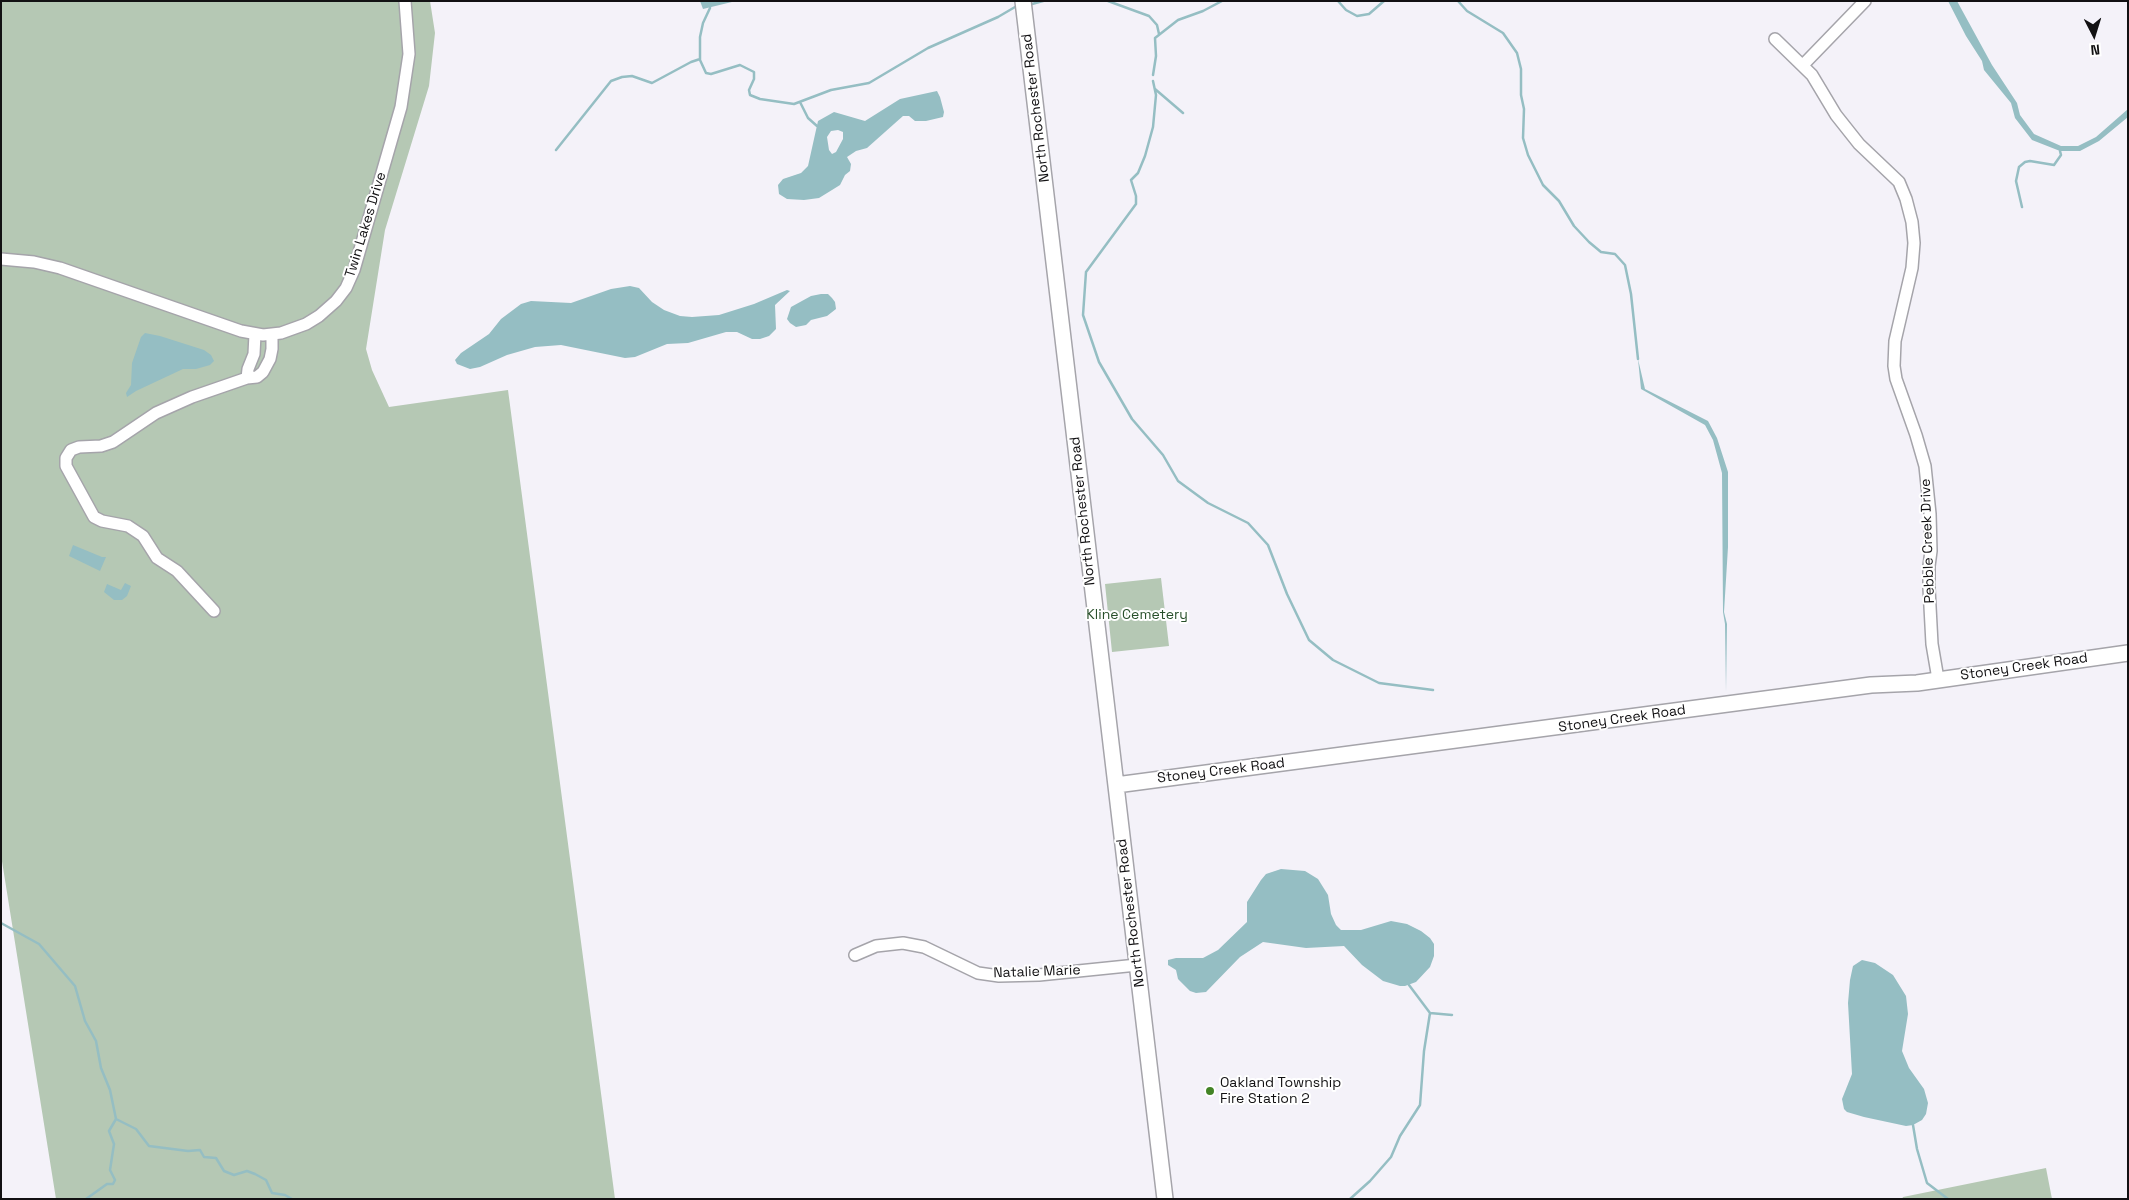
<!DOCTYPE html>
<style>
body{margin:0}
#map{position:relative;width:2129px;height:1200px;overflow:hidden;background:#f4f2f9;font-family:"Space Grotesk",sans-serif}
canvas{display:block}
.frame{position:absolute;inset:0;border:2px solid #121113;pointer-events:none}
.north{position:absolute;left:2069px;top:10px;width:50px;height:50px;-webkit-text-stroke:4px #fff;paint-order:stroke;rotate:175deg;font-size:14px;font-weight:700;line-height:20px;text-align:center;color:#121113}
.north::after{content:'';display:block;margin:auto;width:18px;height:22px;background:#121113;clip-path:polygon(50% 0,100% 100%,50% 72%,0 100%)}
</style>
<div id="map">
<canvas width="2129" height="1200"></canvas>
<div class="frame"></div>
<div class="north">N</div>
</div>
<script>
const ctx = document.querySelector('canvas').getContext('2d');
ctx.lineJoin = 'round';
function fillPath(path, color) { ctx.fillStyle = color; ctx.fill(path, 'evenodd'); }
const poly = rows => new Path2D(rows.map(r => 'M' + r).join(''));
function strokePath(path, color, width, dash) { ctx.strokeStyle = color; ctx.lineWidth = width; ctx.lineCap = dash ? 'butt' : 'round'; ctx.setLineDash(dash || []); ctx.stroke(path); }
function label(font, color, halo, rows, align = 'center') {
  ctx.font = font + ' "Space Grotesk",sans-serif'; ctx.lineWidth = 4; ctx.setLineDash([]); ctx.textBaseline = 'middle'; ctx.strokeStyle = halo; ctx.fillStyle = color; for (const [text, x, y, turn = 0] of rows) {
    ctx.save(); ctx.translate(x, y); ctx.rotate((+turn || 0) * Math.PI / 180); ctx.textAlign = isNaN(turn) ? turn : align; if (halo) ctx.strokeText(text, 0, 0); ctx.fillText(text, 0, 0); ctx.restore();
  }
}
fillPath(poly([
 [1,1,430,1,435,33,429,86,385,230,366,349,372,370,389,407,508,390,615,1199,56,1199,1,855],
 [1161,578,1169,646,1112,652,1105,584],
 [2046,1168,2052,1199,1902,1199,1903,1197]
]), '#b5c8b4');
fillPath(poly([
 [700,1,736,1,703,9],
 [1948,1,1957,1,1992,65,2017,103,2020,115,2034,134,2061,146,2078,146,2096,137,2128,109,2128,117,2099,141,2080,151,2060,151,2032,140,2015,118,2011,103,1984,70,1982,61,1966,36],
 [937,91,940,97,944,112,943,117,926,121,915,121,909,116,903,116,867,148,856,151,847,157,851,164,850,171,845,175,840,185,832,190,819,198,804,200,787,199,779,194,778,185,783,179,801,173,808,166,818,121,834,112,865,121,900,99],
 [838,130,843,132,843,139,836,152,832,154,829,150,827,137,831,131],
 [630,286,639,288,652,302,664,310,680,316,692,317,719,315,754,304,787,290,790,291,775,305,776,329,769,336,760,339,752,339,737,332,726,332,688,343,667,344,635,357,625,358,561,345,535,347,507,355,480,367,470,369,457,364,455,360,461,353,489,334,501,319,521,304,531,301,571,303,611,289],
 [821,294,828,294,832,298,835,302,836,309,827,316,811,320,806,325,796,327,790,323,787,319,791,307,811,296],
 [145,333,160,336,204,350,211,355,214,361,210,365,196,369,183,369,136,391,127,397,126,393,131,385,132,363,141,337],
 [1638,359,1645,389,1708,421,1717,438,1728,472,1728,547,1724,612,1727,624,1726,692,1725,624,1723,612,1722,473,1713,440,1705,425,1641,389],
 [73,545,102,557,106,557,100,571,69,556],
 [125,583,131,586,127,596,122,600,114,600,104,592,107,584,121,590],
 [1281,869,1305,871,1318,879,1328,895,1331,914,1336,925,1341,930,1361,930,1391,921,1407,924,1421,931,1430,938,1434,944,1434,956,1430,967,1416,982,1405,986,1400,986,1383,981,1362,965,1344,946,1306,948,1263,942,1240,957,1206,992,1196,993,1190,991,1178,979,1176,970,1168,965,1168,960,1176,958,1203,958,1218,950,1247,922,1247,902,1261,880,1266,874],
 [1862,960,1875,963,1893,975,1906,996,1908,1014,1902,1051,1909,1068,1924,1089,1928,1103,1926,1114,1922,1120,1913,1125,1906,1126,1864,1117,1847,1112,1844,1109,1842,1099,1852,1074,1848,1003,1850,980,1853,966]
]), '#95bec3');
strokePath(poly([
 [1108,1,1149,16,1157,25,1159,34],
 [1338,1,1346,10,1357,16,1369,14,1384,1],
 [1458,1,1467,11,1503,33,1517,53,1521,69,1521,95,1524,109,1523,138,1528,155,1543,185,1559,201,1574,226,1589,242,1601,252,1615,254,1625,265,1631,294,1638,359],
 [1032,4,1043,1],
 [710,8,703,23,700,37,700,60,706,73,711,74,740,65,754,72,754,79,749,90,750,95,760,99,794,104,831,90,869,83,928,48,998,17,1015,7],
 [1153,75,1156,56,1155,38,1178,20,1203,11,1222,1],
 [1153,81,1156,95,1153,127,1145,156,1138,173,1131,180,1136,196,1136,204,1086,272,1083,315,1099,362,1132,419,1163,455,1178,481,1208,503,1248,523,1268,545,1287,594,1309,640,1333,660,1379,683,1433,690],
 [1155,89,1183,113],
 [800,102,808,118,817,126],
 [556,150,611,81,622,77,632,76,652,83,691,62,700,59],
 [2022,207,2016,181,2019,167,2025,162,2030,161,2054,165,2061,155,2060,151],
 [1,923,39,944,75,986,85,1021,96,1041,101,1068,110,1090,116,1119,109,1131,114,1144,110,1170,115,1180,113,1184,107,1184,86,1199],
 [1430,1013,1452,1015],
 [116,1119,136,1129,149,1146,188,1151,200,1150,204,1157,216,1158,224,1171,234,1175,247,1171,255,1174,266,1180,272,1193,285,1195,292,1199],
 [1913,1125,1917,1149,1927,1183,1948,1199],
 [1350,1199,1370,1181,1391,1157,1400,1136,1420,1105,1424,1051,1430,1013,1409,985]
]), '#95bec3', 2.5);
const street = poly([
 [1775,39,1812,75,1836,115,1859,144,1899,182,1906,199,1912,222,1914,243,1912,268,1895,341,1894,366,1896,379,1916,435,1925,466,1930,514,1931,551,1929,566,1929,588,1932,644,1938,679],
 [1803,65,1865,1],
 [1,259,34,262,60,268,241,331,263,335,281,333,306,324,319,316,336,301,346,288,354,270,401,107,409,54,405,1],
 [247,378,248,369,254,354,255,334],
 [214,611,177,571,157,558,143,536,128,526,102,521,94,517,66,466,66,458,71,450,79,447,101,446,113,442,156,413,192,397,247,378,257,377,263,372,270,359,272,349,272,334],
 [855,955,876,946,903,943,924,947,978,973,999,976,1039,975,1137,965]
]);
const secondary = poly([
 [1023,1,1165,1199],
 [1116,785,1871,685,1917,683,2128,653]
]);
strokePath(street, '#a5a4aa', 14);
strokePath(secondary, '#a5a4aa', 18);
strokePath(street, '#fff', 11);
strokePath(secondary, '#fff', 15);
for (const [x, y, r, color] of [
 [1210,1091,5,"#438426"]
]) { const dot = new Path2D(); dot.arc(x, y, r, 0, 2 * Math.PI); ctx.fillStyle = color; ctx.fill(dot); strokePath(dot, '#fff', 2); }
label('14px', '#121113', '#fff', [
 ["North Rochester Road",1036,108,-97],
 ["Twin Lakes Drive",366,225,-73],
 ["North Rochester Road",1083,511,-96],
 ["Pebble Creek Drive",1928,541,-92],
 ["Stoney Creek Road",2024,667,-8],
 ["Stoney Creek Road",1622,719,-8],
 ["Stoney Creek Road",1221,771,-7],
 ["North Rochester Road",1131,913,-97],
 ["Natalie Marie",1037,972,-2]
]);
label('14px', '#284f2a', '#fff', [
 ["Kline Cemetery",1137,615]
]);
label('14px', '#121113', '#fff', [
 ["Oakland Township",1220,1083],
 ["Fire Station 2",1220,1099]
], 'left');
</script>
